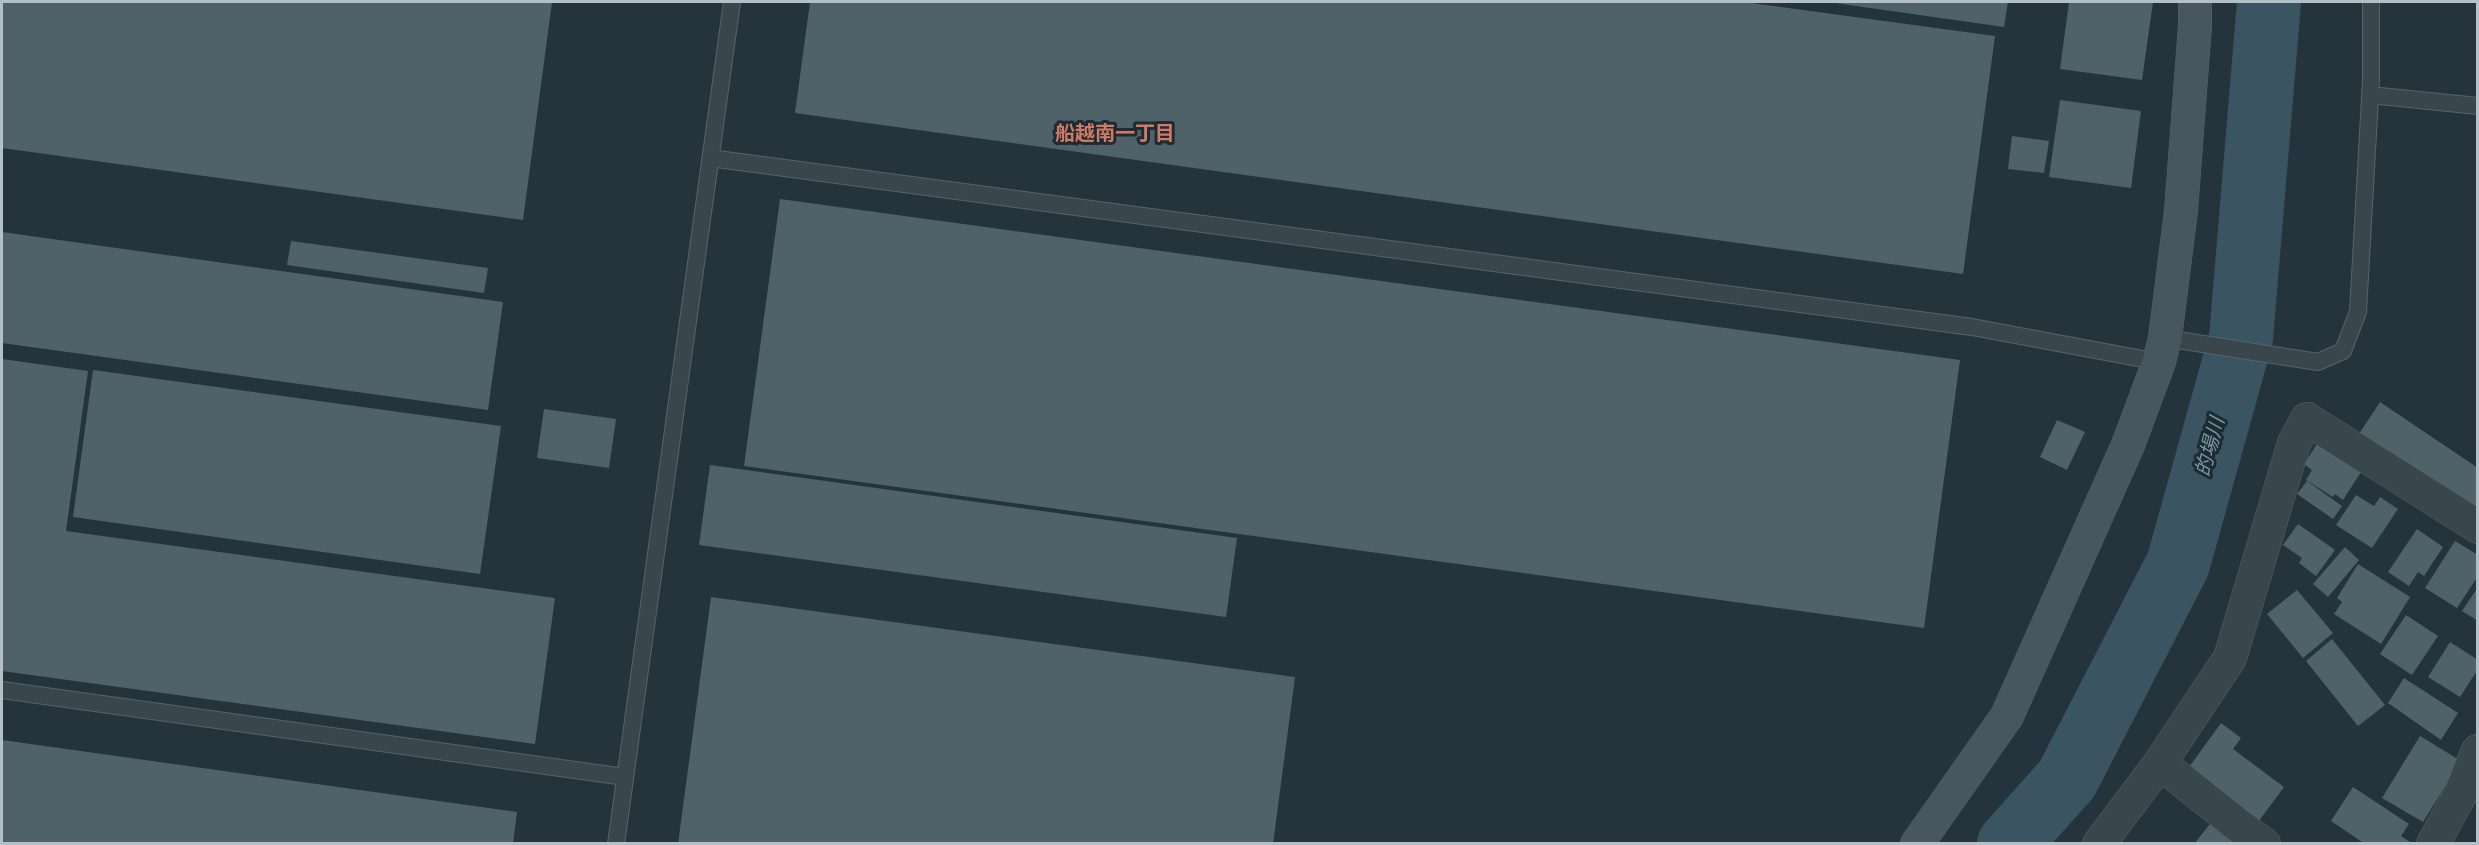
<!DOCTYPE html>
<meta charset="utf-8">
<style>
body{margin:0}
#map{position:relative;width:2479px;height:845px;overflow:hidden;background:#25343c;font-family:"Fira Sans Condensed",sans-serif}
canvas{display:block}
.frame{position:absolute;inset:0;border:3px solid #b4c0c7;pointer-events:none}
</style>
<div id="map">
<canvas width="2479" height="845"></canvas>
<div class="frame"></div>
</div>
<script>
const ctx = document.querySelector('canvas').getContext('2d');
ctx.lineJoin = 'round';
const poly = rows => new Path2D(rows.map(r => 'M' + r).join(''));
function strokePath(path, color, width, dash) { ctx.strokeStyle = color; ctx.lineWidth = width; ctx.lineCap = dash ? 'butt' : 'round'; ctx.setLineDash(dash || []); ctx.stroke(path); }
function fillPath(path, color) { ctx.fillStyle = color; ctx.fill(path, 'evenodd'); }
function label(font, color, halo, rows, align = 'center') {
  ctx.font = font + ' "Fira Sans Condensed","Noto Sans JP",sans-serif'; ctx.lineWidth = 6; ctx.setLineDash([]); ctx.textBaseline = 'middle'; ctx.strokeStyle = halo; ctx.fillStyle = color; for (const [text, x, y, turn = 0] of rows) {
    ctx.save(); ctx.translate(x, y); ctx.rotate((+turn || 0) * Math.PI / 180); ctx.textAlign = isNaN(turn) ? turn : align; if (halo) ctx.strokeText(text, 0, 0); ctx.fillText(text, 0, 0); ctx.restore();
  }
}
strokePath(poly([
 [2009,844,2067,779,2178,564,2241,338,2269,2]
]), '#3a5462', 64);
fillPath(poly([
 [2,2,552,2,523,220,2,148],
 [810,2,1744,2,1995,36,1963,274,795,113],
 [1828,2,2008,2,2004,27],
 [2069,2,2153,2,2142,80,2060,69],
 [2060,100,2141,111,2131,188,2049,177],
 [2012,136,2049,141,2044,173,2008,169],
 [780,199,1960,360,1924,628,744,466],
 [2,232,503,302,488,410,2,343],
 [291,241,488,268,484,293,287,265],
 [2,359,88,371,66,531,555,598,535,744,2,671],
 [93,370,501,426,480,574,73,517],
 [2380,402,2478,468,2478,520,2357,437],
 [544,409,616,419,609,468,537,458],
 [2057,420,2085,432,2067,470,2040,457],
 [2319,441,2363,469,2343,500,2335,494,2333,497,2306,480,2312,470,2304,464],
 [710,465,1237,538,1226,617,699,545],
 [2307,481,2342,506,2333,519,2297,494],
 [2356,495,2374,506,2380,497,2398,509,2372,548,2336,525],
 [2298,524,2335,550,2316,576,2299,563,2302,558,2283,545],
 [2417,529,2443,547,2424,576,2418,572,2409,586,2388,572],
 [2455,541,2478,555,2478,576,2457,608,2425,588],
 [2345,547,2359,560,2328,597,2313,584],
 [2358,564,2410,597,2381,644,2334,614,2342,602,2337,598],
 [2478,587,2478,621,2462,611],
 [2297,590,2333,633,2303,658,2267,614],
 [711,597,1295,677,1273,844,678,844],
 [2406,615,2438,636,2412,675,2380,654],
 [2332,639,2385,705,2358,726,2306,661],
 [2450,642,2478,660,2478,669,2460,697,2428,677],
 [2404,678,2458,713,2441,740,2388,703],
 [2221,723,2241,738,2233,749,2284,787,2253,829,2187,770],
 [2420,736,2461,761,2423,822,2382,798],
 [2,740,517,812,513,844,2,844],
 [2353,787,2409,824,2401,836,2413,844,2365,844,2331,821],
 [2214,819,2240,844,2194,844]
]), '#506269');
const lane = poly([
 [2370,95,2478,106],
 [710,158,1972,327,2159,362],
 [2165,338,2318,362,2343,351,2358,312,2371,80,2371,2],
 [2,690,625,777],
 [616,844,732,2]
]);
const street = poly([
 [2160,763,2239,826,2264,844],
 [2099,844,2160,763,2230,658,2294,443,2307,419,2478,527],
 [2433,844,2461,793,2478,751]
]);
const secondary = poly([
 [1917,844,2007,716,2128,445,2159,362,2165,338,2181,211,2195,26,2195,2]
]);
strokePath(lane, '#57636a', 18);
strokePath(street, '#57636a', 34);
strokePath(secondary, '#57636a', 34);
strokePath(lane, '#39464c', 16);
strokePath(street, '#39464c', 33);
strokePath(secondary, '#47565f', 33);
label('bold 20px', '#cf7b68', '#1e2b31', [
 ["船越南一丁目",1115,134]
]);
label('italic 20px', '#7698aa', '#1e2b31', [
 ["的場川",2211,447,-75]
]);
</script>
